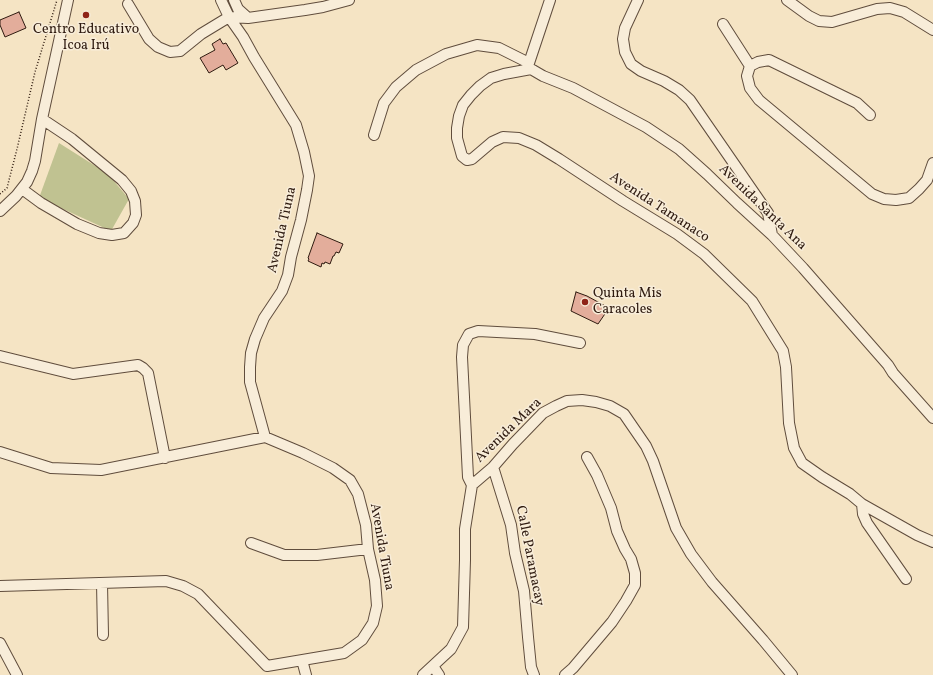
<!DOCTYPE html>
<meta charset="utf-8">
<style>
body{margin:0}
canvas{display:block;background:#f5e4c4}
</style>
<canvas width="933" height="675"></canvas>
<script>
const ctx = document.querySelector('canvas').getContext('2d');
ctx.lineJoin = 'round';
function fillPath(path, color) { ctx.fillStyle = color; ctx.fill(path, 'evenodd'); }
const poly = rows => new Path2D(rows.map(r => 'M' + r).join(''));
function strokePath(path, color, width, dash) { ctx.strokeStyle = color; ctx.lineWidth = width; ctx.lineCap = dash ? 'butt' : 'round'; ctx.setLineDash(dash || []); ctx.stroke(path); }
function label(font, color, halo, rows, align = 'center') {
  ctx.font = font + ' Vollkorn,serif'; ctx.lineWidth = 3; ctx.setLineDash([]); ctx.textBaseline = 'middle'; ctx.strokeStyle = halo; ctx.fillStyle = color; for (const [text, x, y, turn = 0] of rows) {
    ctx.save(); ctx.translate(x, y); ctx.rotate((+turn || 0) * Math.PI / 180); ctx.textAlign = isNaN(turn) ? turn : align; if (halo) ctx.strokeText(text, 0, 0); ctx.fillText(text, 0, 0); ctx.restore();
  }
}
fillPath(poly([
 [59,143,108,174,129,199,111,231,39,198]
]), '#c0c291');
const building = poly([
 [19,12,26,28,5,37,0,25,0,20,19,12],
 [220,39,223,44,226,43,238,63,226,70,223,65,209,73,200,58,215,50,212,44,220,39],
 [317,233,343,244,339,253,336,252,334,256,333,256,330,264,325,262,324,264,322,263,321,267,308,261,309,259,308,258,317,233],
 [576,292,587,296,609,308,598,324,571,311,576,292]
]);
fillPath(building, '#e3ad9b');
strokePath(building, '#2f1b10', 1);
const minor = poly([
 [221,0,229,17,243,37,254,57,296,125,304,152,309,176,307,190,301,220,291,257,288,275,282,291,264,318,255,339,251,353,250,367,250,382,265,437,303,453,333,468,350,480,358,494,366,525,368,549,375,580,377,606,373,623,362,640,344,653,267,666],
 [234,0,238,9,248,18],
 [638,0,625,28,623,39,625,52,631,64,641,71,664,81,679,90,690,100,768,213,772,235],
 [787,0,809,16,819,21,832,22,877,9,890,8,904,12,933,30],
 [128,4,149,39,158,47,170,52,180,51,201,34,229,17],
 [229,17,248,18,305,10,323,7,349,0],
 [723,24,750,66],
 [529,67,528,66,550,0],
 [531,69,504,74,491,78,480,86,471,95,463,105,459,116,457,128,457,138,462,156,467,160,472,159,492,142,503,137,519,138,536,145,559,159,623,201,677,234,704,254,752,301,783,351,786,367,789,423,794,448,802,463,822,477,850,494,862,504,917,535,933,542],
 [531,69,543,76,573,88,646,127,679,149,707,174,737,203,772,235,803,268,888,365,893,373,933,418],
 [870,115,857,103,769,60,758,62,750,66,747,76,750,88,759,100,872,194,884,199,896,200,909,198,919,189,927,180,933,163],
 [374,135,384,103,396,87,416,70,446,54,477,45,499,48,529,63],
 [22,189,41,203,77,224,99,233,112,235,124,233,133,223,136,215,135,201,131,191,122,180,72,139,42,119],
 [0,211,16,196,27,182,32,171,35,161,42,119,68,0],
 [0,356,73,374,138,365,143,368,148,373,165,458],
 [0,452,51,468,101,470,265,437],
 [493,467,511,525,515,553,524,591,528,637,531,667,534,675],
 [472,485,468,477,462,357,463,345,469,334,478,331,535,334,580,343],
 [862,504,863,514,867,523,906,579],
 [251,543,284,555,317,555,368,549],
 [102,583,103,635],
 [0,586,166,581,183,586,198,594,267,666],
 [0,643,17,675],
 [302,660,306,675],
 [433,666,439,675],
 [423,675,451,649,463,627,465,560,465,529,472,485,493,467,513,444,543,413,556,406,567,401,582,400,596,402,610,406,624,414,646,446,653,461,676,528,691,554,712,582,763,640,792,675],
 [565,675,573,668,612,622,626,601,635,585,635,573,631,559,625,549,617,531,611,508,597,475,587,457]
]);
strokePath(minor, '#604d3d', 12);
strokePath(poly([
 [0,194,7,188,17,149,35,72,57,0]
]), '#2f1b10', 1.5, [1, 2]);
strokePath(minor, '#f8edd9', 10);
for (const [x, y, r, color] of [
 [86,15,4,"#8f2418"],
 [585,302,4,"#8f2418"]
]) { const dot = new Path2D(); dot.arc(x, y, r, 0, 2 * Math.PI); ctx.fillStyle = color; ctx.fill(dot); strokePath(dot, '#f8edd9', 1.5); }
label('14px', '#2f1b10', '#f8edd9', [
 ["Centro Educativo",86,30],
 ["Icoa Irú",86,46],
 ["Quinta Mis",593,294,"left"],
 ["Caracoles",593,310,"left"]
]);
label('14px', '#2f1b10', '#f8edd9', [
 ["Avenida Tamanaco",659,208,33],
 ["Avenida Santa Ana",762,208,44],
 ["Avenida Tiuna",283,230,-77],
 ["Avenida Mara",509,431,-44],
 ["Avenida Tiuna",381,547,80],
 ["Calle Paramacay",529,556,79]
]);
</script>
